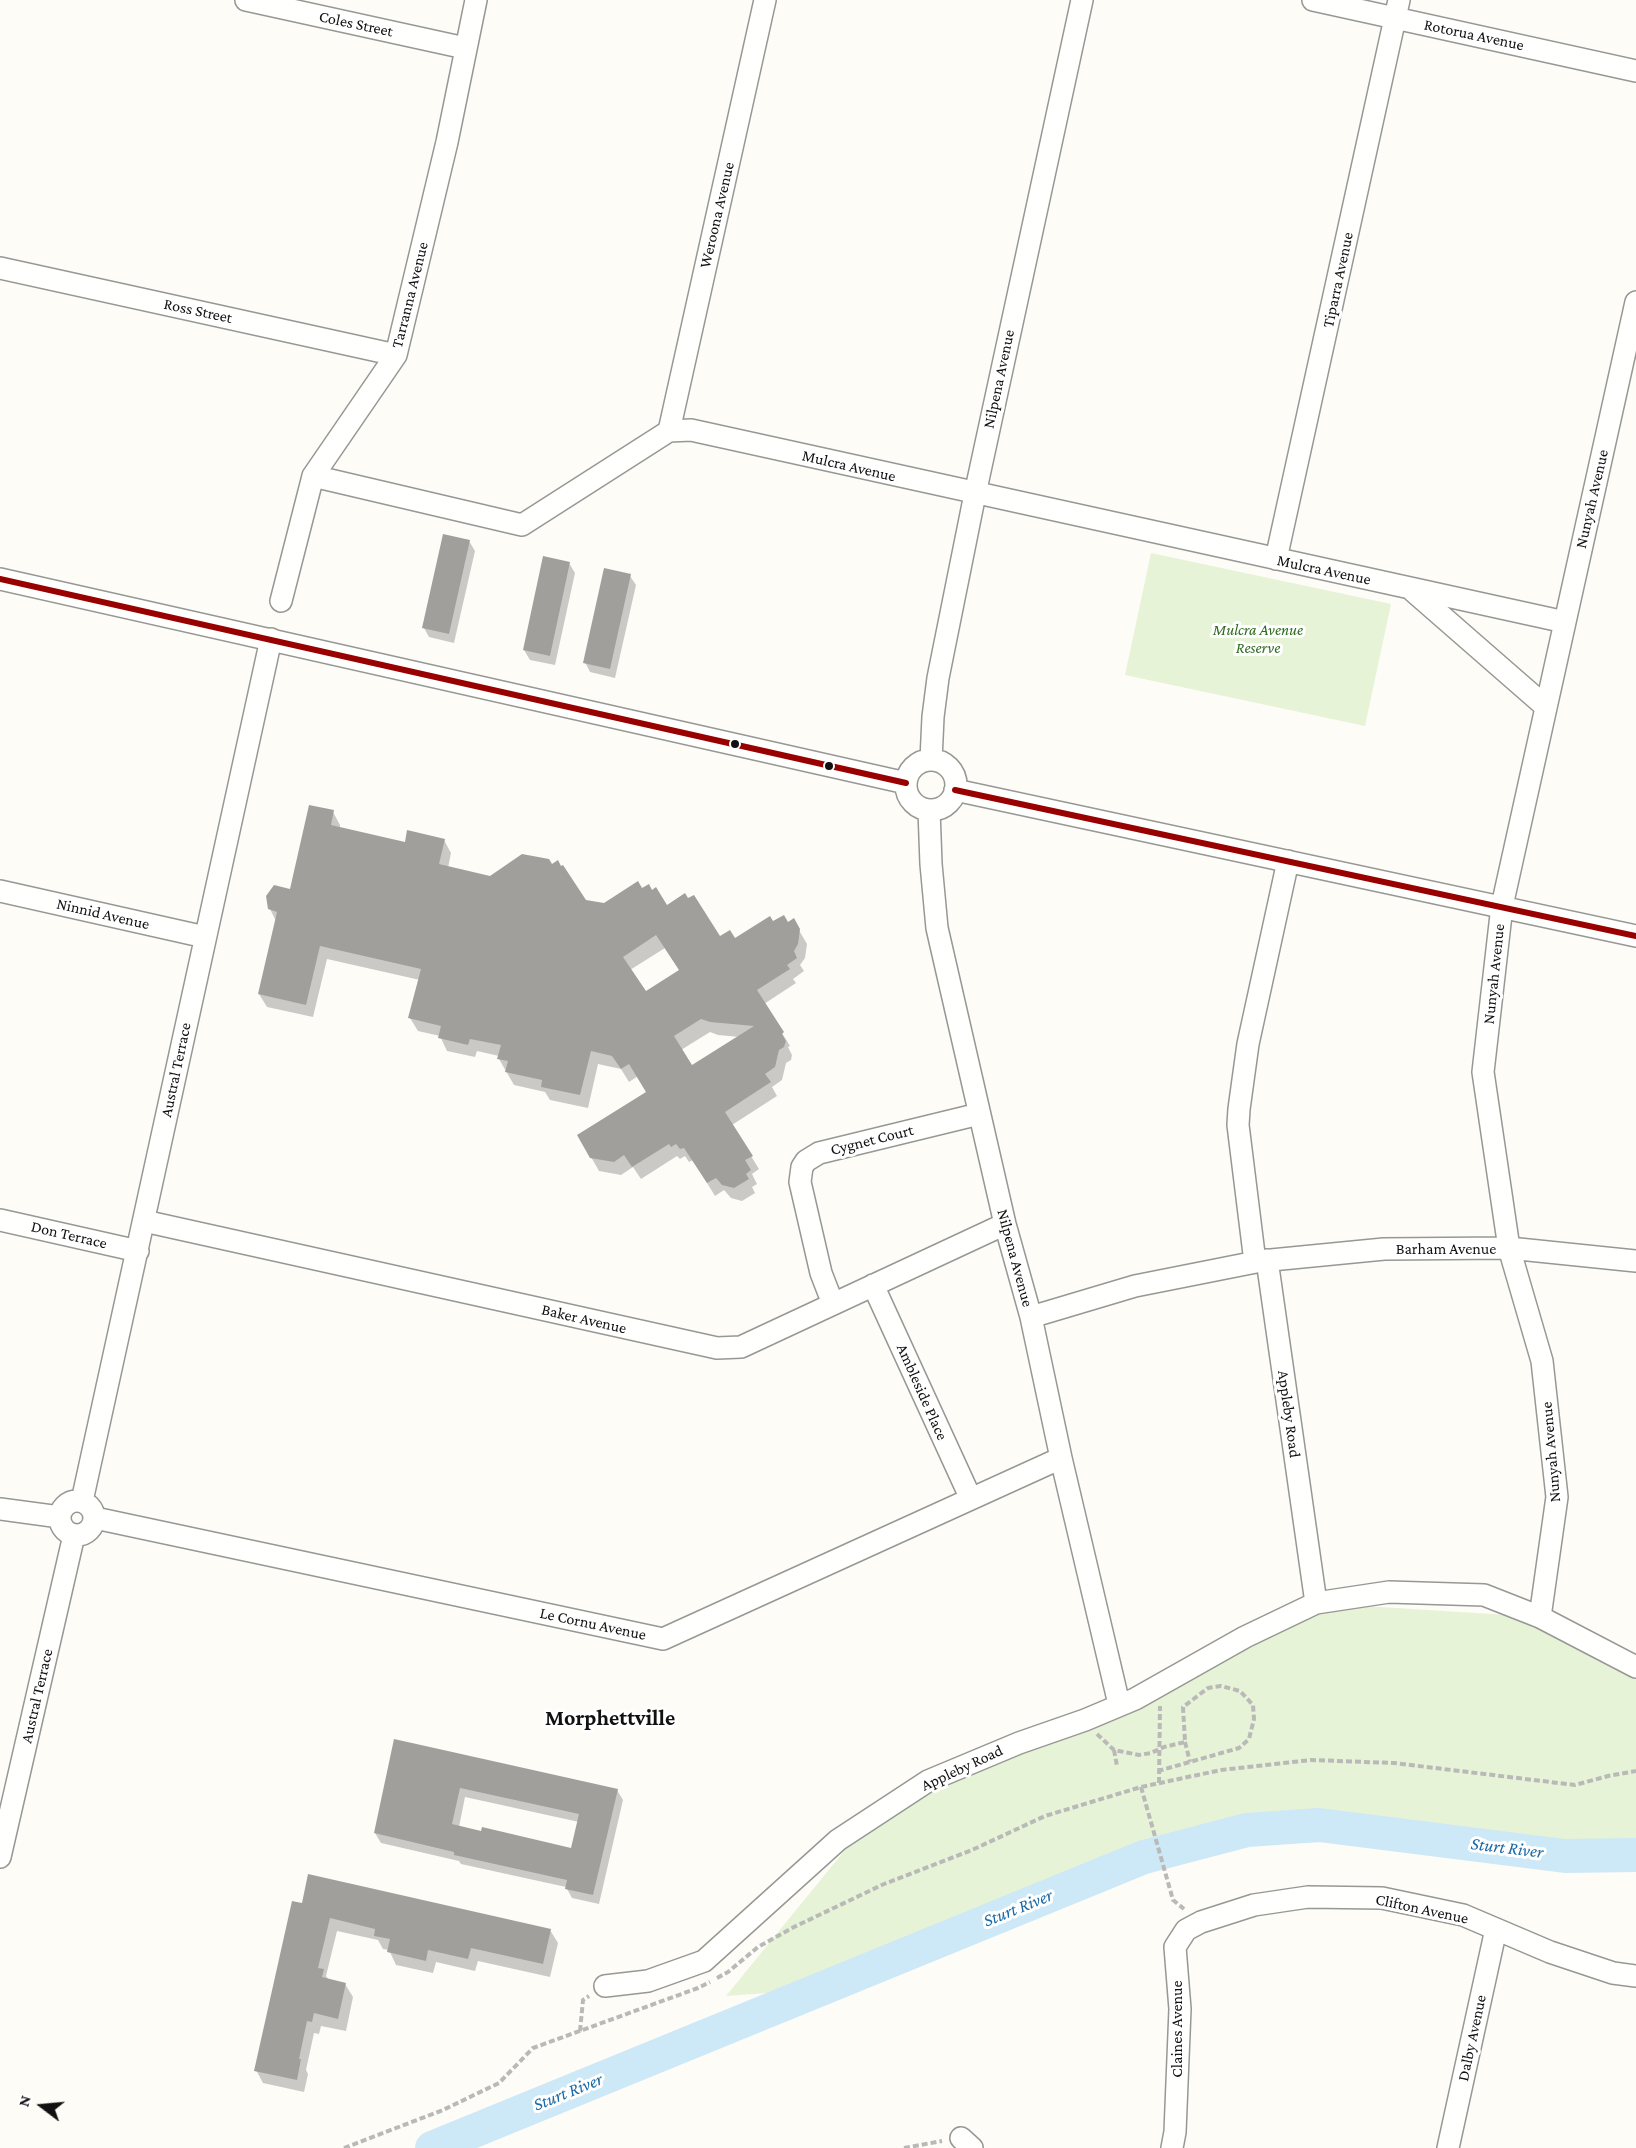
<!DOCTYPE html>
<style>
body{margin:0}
#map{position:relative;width:1636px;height:2148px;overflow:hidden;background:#fdfcf7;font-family:"Crimson Pro",serif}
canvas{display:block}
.north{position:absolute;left:12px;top:2076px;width:60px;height:60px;-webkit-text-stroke:4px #fff;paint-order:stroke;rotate:286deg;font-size:16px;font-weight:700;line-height:24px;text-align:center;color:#111}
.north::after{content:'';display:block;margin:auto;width:21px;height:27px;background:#111;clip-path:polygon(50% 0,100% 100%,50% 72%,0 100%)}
</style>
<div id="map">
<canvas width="1636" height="2148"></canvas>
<div class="north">N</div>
</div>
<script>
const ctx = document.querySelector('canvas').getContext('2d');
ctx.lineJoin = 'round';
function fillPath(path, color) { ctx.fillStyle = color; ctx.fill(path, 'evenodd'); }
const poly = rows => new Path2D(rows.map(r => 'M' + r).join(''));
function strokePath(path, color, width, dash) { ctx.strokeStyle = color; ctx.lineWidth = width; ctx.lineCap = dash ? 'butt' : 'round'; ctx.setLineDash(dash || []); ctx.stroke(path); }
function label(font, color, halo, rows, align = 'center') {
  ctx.font = font + ' "Crimson Pro",serif'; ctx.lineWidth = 6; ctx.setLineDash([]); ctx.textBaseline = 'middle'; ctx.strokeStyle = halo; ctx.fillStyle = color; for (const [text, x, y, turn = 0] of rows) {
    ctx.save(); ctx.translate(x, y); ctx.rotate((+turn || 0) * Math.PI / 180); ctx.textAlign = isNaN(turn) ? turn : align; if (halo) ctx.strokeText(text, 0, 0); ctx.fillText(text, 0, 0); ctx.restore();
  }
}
fillPath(poly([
 [1151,553,1391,604,1365,726,1125,675],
 [1316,1603,1540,1617,1636,1662,1636,1855,1565,1856,1319,1825,1247,1830,1144,1857,822,1989,726,1996,871,1818]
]), '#e7f3d7');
fillPath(poly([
 [469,541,475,551,454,643,429,637,424,628],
 [569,563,575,573,555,665,530,660,524,650],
 [630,576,636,585,615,678,590,672,585,662],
 [333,812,340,825,340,828,406,844,444,840,451,853,448,868,585,902,605,904,642,891,720,938,735,940,773,923,788,924,793,920,807,944,805,958,800,965,804,971,793,979,796,983,764,1004,790,1046,788,1047,792,1055,791,1060,786,1063,782,1080,772,1087,777,1096,732,1125,759,1169,752,1174,757,1184,752,1187,755,1193,742,1201,731,1198,724,1190,715,1196,693,1160,689,1162,685,1156,680,1159,677,1156,641,1179,633,1167,621,1175,599,1171,579,1136,648,1092,638,1076,629,1082,621,1069,598,1064,588,1108,550,1100,545,1092,514,1085,499,1059,499,1056,477,1051,475,1057,447,1051,440,1036,418,1031,410,1018,420,980,327,959,313,1017,267,1007,259,994,276,921,270,909,291,890],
 [665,948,680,971,645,993,630,970],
 [710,1032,718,1035,740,1037,692,1067,681,1050],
 [395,1741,617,1790,623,1800,599,1904,572,1898,566,1887,461,1864,459,1861,381,1843,375,1833],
 [465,1797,579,1822,572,1849,459,1827],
 [293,1903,550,1930,558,1943,550,1977,478,1961,475,1971,436,1962,433,1973,396,1965,389,1950,383,1949,378,1940,337,1931,326,1976,329,1980,345,1984,353,1997,346,2031,321,2026,319,2034,314,2033,306,2070,308,2074,304,2092,263,2083,256,2070]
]), '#0003');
strokePath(poly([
 [432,2148,1144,1857,1247,1830,1319,1825,1565,1856,1636,1855]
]), '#cde8f7', 34);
fillPath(poly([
 [443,534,470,540,449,634,422,628],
 [543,556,570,562,550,656,523,650],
 [604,568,631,574,610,669,583,663],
 [309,805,334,810,331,825,405,842,407,830,445,839,439,864,490,876,522,854,549,859,552,864,558,860,561,866,563,865,586,900,604,903,638,881,642,888,649,884,652,890,656,887,667,905,685,893,688,898,694,895,720,936,730,930,735,938,770,916,773,921,784,915,788,922,794,918,800,929,798,944,794,951,797,958,787,965,790,969,757,990,784,1032,782,1034,786,1041,784,1047,779,1050,775,1067,765,1074,771,1082,725,1112,753,1156,745,1160,751,1170,746,1174,749,1179,734,1188,722,1185,716,1178,707,1183,684,1148,680,1149,676,1144,671,1147,669,1144,632,1167,624,1155,614,1162,590,1158,577,1135,646,1092,629,1064,621,1069,612,1056,591,1051,580,1095,541,1087,542,1080,505,1072,508,1061,497,1059,501,1045,470,1039,468,1045,438,1038,441,1026,408,1018,421,969,320,946,306,1005,258,994,277,912,268,909,266,896,274,885,290,889],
 [656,935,679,970,646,991,623,957],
 [701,1019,710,1022,754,1026,692,1065,674,1036],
 [394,1739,618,1789,593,1895,565,1889,567,1880,454,1855,454,1852,374,1833],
 [460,1788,579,1814,571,1848,482,1827,481,1831,452,1824],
 [308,1874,551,1929,543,1964,471,1948,468,1959,428,1950,426,1961,387,1952,390,1939,374,1936,375,1929,330,1918,318,1968,324,1969,322,1977,346,1983,338,2019,314,2013,312,2022,307,2021,299,2059,301,2059,297,2080,254,2071,292,1901,302,1903]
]), '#a19f9c');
const minor = poly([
 [246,0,465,48],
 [1313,0,1636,71],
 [0,268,396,355],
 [669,431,765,0],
 [313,476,522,525,669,431,691,430,1565,622],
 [1276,559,1399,0],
 [0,579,906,783],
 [1413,591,1546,707],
 [281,601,313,476,396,355,447,142,476,0],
 [931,760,933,717,938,678,975,494,1082,0],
 '906 785a25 25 0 1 1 50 0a25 25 0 1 1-50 0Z',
 [955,790,1636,936],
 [929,810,931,864,937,928,1005,1224,1031,1317,1061,1458,1119,1704],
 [0,891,205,937],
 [0,1220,138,1251],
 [144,1221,717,1348,741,1347,1005,1224],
 [1267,1260,1316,1603],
 [1255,1262,1238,1125,1239,1109,1248,1044,1288,861],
 [873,1285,971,1499],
 [833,1304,821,1273,800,1182,802,1167,806,1161,819,1153,979,1114],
 [1031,1317,1135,1286,1261,1261,1384,1249,1509,1248,1636,1261],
 '60 1518a17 17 0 1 1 34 0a17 17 0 1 1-34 0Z',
 [82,1501,271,639],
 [0,1509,60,1517],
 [95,1518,663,1639,1061,1458],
 [1540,1617,1557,1497,1542,1361,1509,1248,1483,1072,1502,906,1636,302],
 [0,1857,74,1535],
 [605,1986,648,1981,704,1961,838,1840,928,1781,1019,1743,1085,1720,1135,1699,1245,1637,1316,1603,1389,1592,1484,1595,1540,1617,1636,1667],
 [961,2138,972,2148],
 [1172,2148,1175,2132,1180,2009,1175,1947,1186,1930,1201,1922,1254,1905,1308,1897,1382,1898,1463,1915,1550,1952,1613,1973,1636,1976],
 [1448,2148,1496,1929]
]);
strokePath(minor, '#979795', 24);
strokePath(poly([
 [1097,1734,1114,1750,1139,1755,1151,1753,1164,1747,1185,1742,1183,1707,1208,1688,1221,1686,1240,1691,1253,1705,1254,1719,1249,1739,1239,1748,1158,1771],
 [1185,1742,1190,1762],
 [1114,1750,1117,1766],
 [1159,1783,1160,1706],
 [1141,1787,1173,1900,1184,1909],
 [717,1978,728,1972,758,1947,794,1927,884,1884,972,1850,1045,1816,1141,1787,1221,1770,1311,1760,1394,1763,1575,1785,1608,1776,1636,1771],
 [580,2031,583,2000,589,1996],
 [344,2148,443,2110,499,2083,533,2048,698,1988,710,1982],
 [904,2148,942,2141]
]), '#b9b9b8', 4, [6, 3]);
strokePath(minor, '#fffffe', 21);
strokePath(poly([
 [0,579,906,783],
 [955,790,1636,936]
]), '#900', 6);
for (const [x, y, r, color] of [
 [735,744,5,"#111"],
 [829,766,5,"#111"]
]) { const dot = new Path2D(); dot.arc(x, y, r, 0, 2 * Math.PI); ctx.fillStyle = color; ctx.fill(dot); strokePath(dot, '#fff', 2); }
label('16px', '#111', '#fff', [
 ["Coles Street",356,24,12],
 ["Rotorua Avenue",1474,35,12],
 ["Weroona Avenue",717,215,-77],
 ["Tiparra Avenue",1338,280,-78],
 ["Tarranna Avenue",410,295,-76],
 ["Ross Street",198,311,12],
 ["Nilpena Avenue",999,379,-78],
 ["Mulcra Avenue",849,466,13],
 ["Nunyah Avenue",1592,499,-77],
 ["Mulcra Avenue",1324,570,12],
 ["Ninnid Avenue",103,914,13],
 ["Nunyah Avenue",1494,974,-84],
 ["Austral Terrace",176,1070,-78],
 ["Cygnet Court",872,1140,-14],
 ["Don Terrace",69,1235,13],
 ["Barham Avenue",1446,1249],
 ["Nilpena Avenue",1015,1258,75],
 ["Baker Avenue",584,1319,13],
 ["Ambleside Place",922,1392,66],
 ["Appleby Road",1289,1414,82],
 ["Nunyah Avenue",1551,1452,-95],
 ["Le Cornu Avenue",593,1624,12],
 ["Austral Terrace",37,1696,-77],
 ["Appleby Road",962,1768,-25],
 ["Clifton Avenue",1422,1909,12],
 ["Claines Avenue",1177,2029,-90],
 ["Dalby Avenue",1472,2038,-78]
]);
label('italic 16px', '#2f6b1f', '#fff', [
 ["Mulcra Avenue",1258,630],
 ["Reserve",1258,648]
]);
label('italic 18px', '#1768a6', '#fff', [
 ["Sturt River",1507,1848,7],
 ["Sturt River",1018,1908,-22],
 ["Sturt River",568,2092,-22]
]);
label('bold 22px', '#111', '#fff', [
 ["Morphettville",610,1718]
]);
</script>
